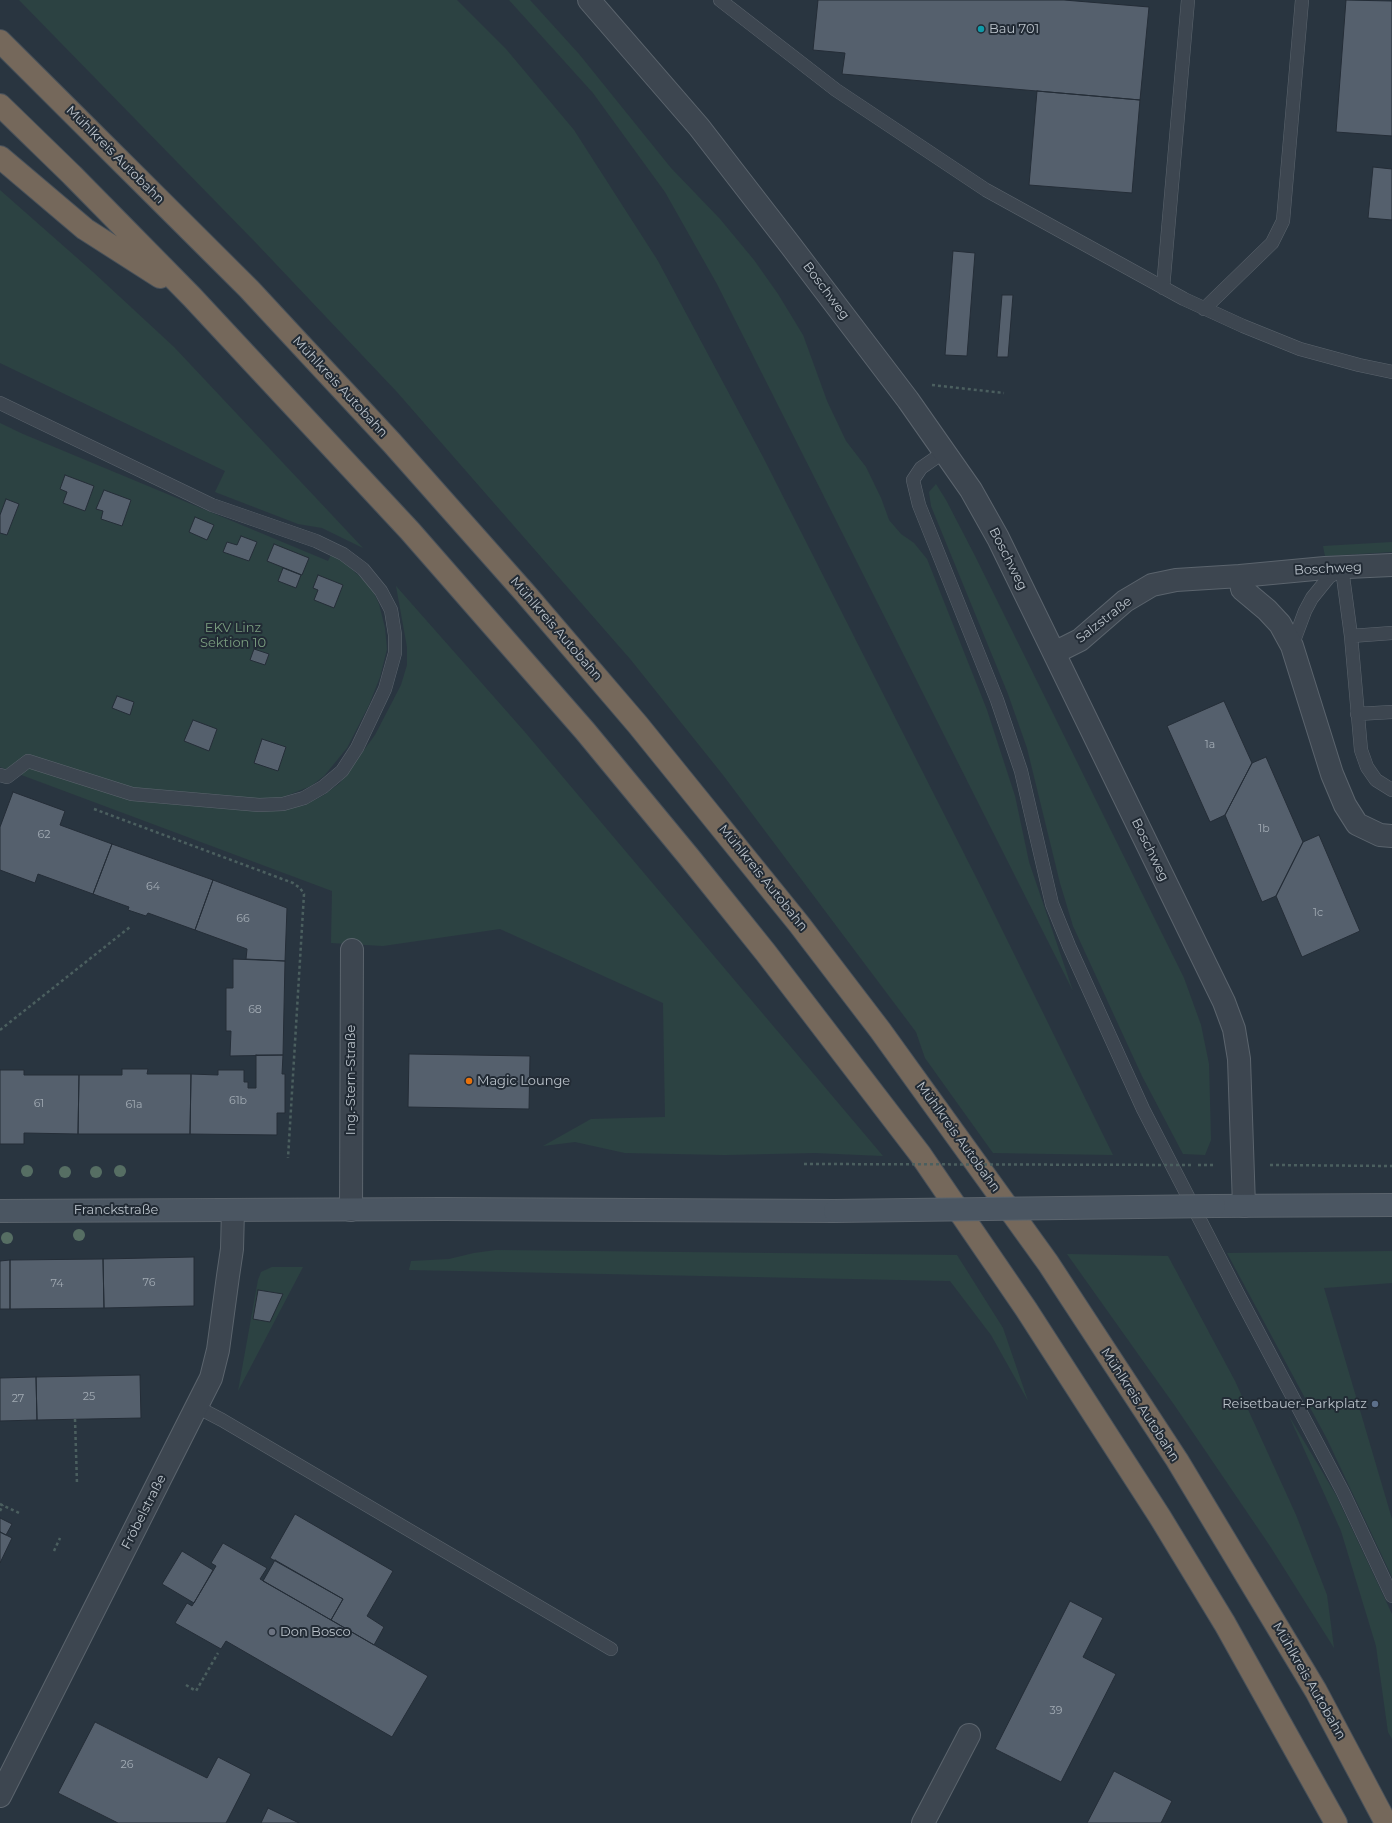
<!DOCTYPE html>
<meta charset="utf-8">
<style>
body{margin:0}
canvas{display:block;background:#293540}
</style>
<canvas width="1392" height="1823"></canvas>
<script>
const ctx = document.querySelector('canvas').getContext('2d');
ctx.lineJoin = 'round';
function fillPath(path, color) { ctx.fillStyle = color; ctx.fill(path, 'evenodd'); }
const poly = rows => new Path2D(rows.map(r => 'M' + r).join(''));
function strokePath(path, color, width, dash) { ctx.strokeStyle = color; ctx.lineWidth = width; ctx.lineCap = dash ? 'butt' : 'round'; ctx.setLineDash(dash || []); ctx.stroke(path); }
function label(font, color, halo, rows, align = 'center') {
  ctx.font = font + ' Montserrat,sans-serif'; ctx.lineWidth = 4; ctx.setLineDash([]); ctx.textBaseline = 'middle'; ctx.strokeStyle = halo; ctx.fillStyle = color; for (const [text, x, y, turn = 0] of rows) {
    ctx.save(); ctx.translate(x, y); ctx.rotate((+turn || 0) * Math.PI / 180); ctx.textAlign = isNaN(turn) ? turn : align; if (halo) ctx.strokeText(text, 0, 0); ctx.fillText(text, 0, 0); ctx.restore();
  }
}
fillPath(poly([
 [19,0,457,0,506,49,574,130,658,261,763,457,983,891,1113,1155,993,1153,925,1058,916,1032,723,775,631,660,397,392,257,244],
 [509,0,530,0,579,54,671,168,720,219,754,260,778,294,803,335,827,401,846,441,866,467,881,498,889,520,901,534,914,543,927,559,987,710,1015,796,1029,862,1073,991,717,284,665,192,593,93],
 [0,190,93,272,174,347,363,548,322,528,298,524,215,492,225,471,0,363],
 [0,423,23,434,328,561,331,555,344,562,371,587,379,604,385,628,387,649,380,677,369,705,347,748,324,776,311,786,281,798,303,806,324,795,340,783,375,735,401,685,407,665,407,647,396,586,524,731,883,1156,815,1153,725,1155,625,1153,575,1142,543,1146,591,1119,665,1117,663,1003,500,929,383,946,331,943,332,891,0,767],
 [936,484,946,500,975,556,1184,978,1201,1025,1209,1064,1211,1140,1205,1155,1183,1154,1142,1076,1073,926,1060,883,1027,748,1008,694,931,506,929,492],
 [1392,542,1392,552,1325,556,1323,546],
 [496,1250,957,1255,1003,1328,1028,1401,991,1335,950,1281,409,1270,411,1261,449,1259,474,1253],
 [1392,1251,1392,1283,1324,1288,1392,1519,1392,1577,1327,1439,1227,1253],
 [1067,1254,1168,1256,1235,1381,1296,1515,1327,1595,1334,1648,1270,1546,1175,1406],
 [272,1267,303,1267,238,1391,258,1280,261,1272],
 [1289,1416,1336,1495,1392,1614,1392,1739,1388,1732,1376,1646,1341,1531]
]), '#2c4242');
const building = poly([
 [818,0,1064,0,1149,7,1140,100,842,74,845,53,813,50,818,0],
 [1346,0,1392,1,1392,136,1336,132,1346,0],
 [1037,91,1140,100,1132,193,1029,185,1037,91],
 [1373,167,1392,169,1392,220,1368,218,1373,167],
 [953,251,975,253,967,356,945,355,953,251],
 [1002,295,1013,295,1008,357,997,357,1002,295],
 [65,475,94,486,85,511,63,503,67,492,60,489,65,475],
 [104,490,131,500,122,526,101,519,103,511,96,509,104,490],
 [6,499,19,504,7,535,0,533,0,515,6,499],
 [195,517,214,525,207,540,189,532,195,517],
 [241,536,257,542,249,561,223,552,227,542,237,545,241,536],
 [274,544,309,558,302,575,267,561,274,544],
 [283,568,301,575,296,588,278,581,283,568],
 [318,575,343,585,334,608,314,600,318,590,313,588,318,575],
 [254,649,269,654,265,665,250,660,254,649],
 [117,696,134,702,130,715,112,708,117,696],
 [1224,701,1252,763,1225,815,1210,822,1167,726,1224,701],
 [193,720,217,729,209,751,184,741,193,720],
 [262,739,286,747,278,771,254,763,262,739],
 [1266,757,1303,842,1276,896,1262,902,1225,815,1252,763,1266,757],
 [13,792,65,811,60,825,112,844,93,894,38,874,35,883,0,870,0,827,13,792],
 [1319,835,1360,931,1302,957,1276,896,1303,842,1319,835],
 [112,844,213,880,195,930,148,913,146,916,128,910,129,907,93,894,112,844],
 [213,880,287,908,285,961,246,959,247,949,195,930,213,880],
 [233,959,285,961,283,1055,230,1056,231,1031,226,1031,226,988,233,988,233,959],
 [409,1054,530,1056,529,1109,408,1107,409,1054],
 [256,1055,283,1055,282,1074,285,1074,285,1113,277,1113,277,1135,190,1134,191,1074,218,1075,218,1070,244,1070,244,1082,248,1082,248,1088,256,1088,256,1055],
 [122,1069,148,1069,147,1074,191,1074,190,1134,78,1134,79,1075,122,1075,122,1069],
 [0,1070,24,1070,24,1075,79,1075,78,1134,24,1133,24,1144,0,1144,0,1070],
 [194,1257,194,1306,104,1308,103,1259,194,1257],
 [103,1259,104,1308,10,1309,10,1260,103,1259],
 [10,1260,10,1309,0,1309,0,1261,10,1260],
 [258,1290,283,1294,270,1322,253,1319,258,1290],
 [140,1375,141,1418,37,1420,36,1377,140,1375],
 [36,1377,37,1420,0,1421,0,1378,36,1377],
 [295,1514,393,1571,367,1616,384,1627,374,1645,331,1620,343,1599,270,1558,295,1514],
 [0,1518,12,1524,6,1535,0,1532,0,1518],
 [0,1532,12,1538,0,1563,0,1532],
 [223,1543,267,1568,260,1579,428,1676,392,1737,226,1641,221,1649,175,1623,187,1603,192,1606,216,1566,211,1563,223,1543],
 [182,1551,213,1570,194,1603,162,1584,182,1551],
 [275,1560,343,1599,331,1620,263,1581,275,1560],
 [1070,1601,1103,1618,1083,1657,1116,1674,1061,1782,995,1749,1070,1601],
 [95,1722,207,1778,218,1757,251,1774,226,1823,118,1823,58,1793,95,1722],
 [1114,1771,1172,1801,1161,1823,1087,1823,1114,1771],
 [268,1808,299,1823,261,1823,268,1808]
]);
fillPath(building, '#55606d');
strokePath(building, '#242d37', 1);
const lane = poly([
 [720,0,836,90,986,190,1184,299,1243,326,1300,349,1359,365,1392,372],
 [1163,288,1188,0],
 [1204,309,1272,243,1283,221,1302,0],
 [0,403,212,505,316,541,343,554,363,569,381,591,391,610,395,635,395,653,385,689,357,748,342,771,323,787,304,798,283,804,259,805,132,794,28,761,7,777,0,775],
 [944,452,921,468,913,480,919,505,997,700,1021,771,1052,904,1069,946,1143,1109,1238,1294,1343,1492,1392,1596],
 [1351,636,1392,633],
 [1292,646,1305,611,1312,598,1329,577,1342,569,1351,636,1361,750,1367,767,1376,780,1392,790],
 [1357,714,1392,712],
 [197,1407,222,1420,611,1649]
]);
const street = poly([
 [589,0,699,127,791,246,908,400,971,490,998,538,1224,1002,1234,1029,1239,1059,1244,1206],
 [1240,576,1325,568,1392,565],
 [1054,653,1080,640,1125,601,1152,585,1176,580,1240,576,1242,589,1267,610,1280,624,1292,646,1332,774,1345,805,1357,824,1380,835,1392,836],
 [351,1210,352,950],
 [0,1796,211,1378,218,1350,228,1276,232,1249,233,1210],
 [923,1823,969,1735]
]);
const secondary = poly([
 [1214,1206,1392,1205],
 [0,1211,443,1209,835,1211]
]);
const highway = poly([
 [0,41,249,289,392,443,525,593,638,725,799,924,880,1030,1048,1263,1177,1460,1316,1691,1386,1823],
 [0,105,72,175,192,297,410,531,585,731,689,857,766,953,920,1154,1026,1309,1160,1517,1225,1624,1336,1823],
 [0,157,85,229,160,277]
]);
strokePath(lane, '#5b646d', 14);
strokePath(street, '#5b646d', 24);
strokePath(secondary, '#5b646d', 24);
strokePath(highway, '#48515a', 24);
strokePath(poly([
 [932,385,1004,393],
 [94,809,293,883,300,888,304,894,288,1158],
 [0,1030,130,927],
 [1198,1165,1215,1165],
 [1270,1165,1392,1166],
 [75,1419,77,1484],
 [0,1504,19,1513],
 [0,1511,3,1505],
 [54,1551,60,1538],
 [186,1685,196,1691,218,1653]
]), '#4b5f5f', 2.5, [3, 3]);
strokePath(lane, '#3d4650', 13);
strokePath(street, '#3d4650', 22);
strokePath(secondary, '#4b5662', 22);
strokePath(highway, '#75685b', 22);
const secondaryBridge = poly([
 [835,1211,1214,1206]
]);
strokePath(secondaryBridge, '#5b646d', 24, []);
strokePath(poly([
 [804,1164,1194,1165]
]), '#4b5f5f', 2.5, [3, 3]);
strokePath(secondaryBridge, '#4b5662', 22);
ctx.fillStyle = '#566e63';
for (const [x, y] of [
 [27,1171],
 [120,1171],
 [65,1172],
 [96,1172],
 [79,1235],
 [7,1238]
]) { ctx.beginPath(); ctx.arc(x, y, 6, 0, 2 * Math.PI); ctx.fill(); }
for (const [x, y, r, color] of [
 [981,29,4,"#0f9aa8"],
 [469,1081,4,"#e8710a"],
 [1375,1404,4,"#5c6f8a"],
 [272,1632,4,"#6b7280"]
]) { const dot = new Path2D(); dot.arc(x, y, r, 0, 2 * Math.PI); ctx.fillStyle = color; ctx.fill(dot); strokePath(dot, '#222b35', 1.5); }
label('11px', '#a1aab3', null, [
 ["1a",1210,745],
 ["1b",1264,829],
 ["62",44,835],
 ["64",153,887],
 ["1c",1318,913],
 ["66",243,919],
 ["68",255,1010],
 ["61b",238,1101],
 ["61",39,1104],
 ["61a",134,1105],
 ["76",149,1283],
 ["74",57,1284],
 ["25",89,1397],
 ["27",18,1399],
 ["39",1056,1711],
 ["26",127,1765]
]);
label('13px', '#bac2ca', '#222b35', [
 ["Bau 701",989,29],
 ["Magic Lounge",477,1081],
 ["Reisetbauer-Parkplatz",1367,1404,"right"],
 ["Don Bosco",280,1632]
], 'left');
label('13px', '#bac2ca', '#222b35', [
 ["Mühlkreis Autobahn",115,155,45],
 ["Boschweg",826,291,53],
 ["Mühlkreis Autobahn",340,387,47],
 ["Boschweg",1008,559,63],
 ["Boschweg",1328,569,-3],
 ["Salzstraße",1104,620,-38],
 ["Mühlkreis Autobahn",556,629,49],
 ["Boschweg",1150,850,64],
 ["Mühlkreis Autobahn",763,878,51],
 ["Ing.-Stern-Straße",351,1080,-90],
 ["Mühlkreis Autobahn",958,1137,54],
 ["Franckstraße",116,1210],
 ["Mühlkreis Autobahn",1140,1405,57],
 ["Fröbelstraße",144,1512,-63],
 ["Mühlkreis Autobahn",1309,1681,60]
]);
label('13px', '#7a9d7f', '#222b35', [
 ["EKV Linz",233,628],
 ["Sektion 10",233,643]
]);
</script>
